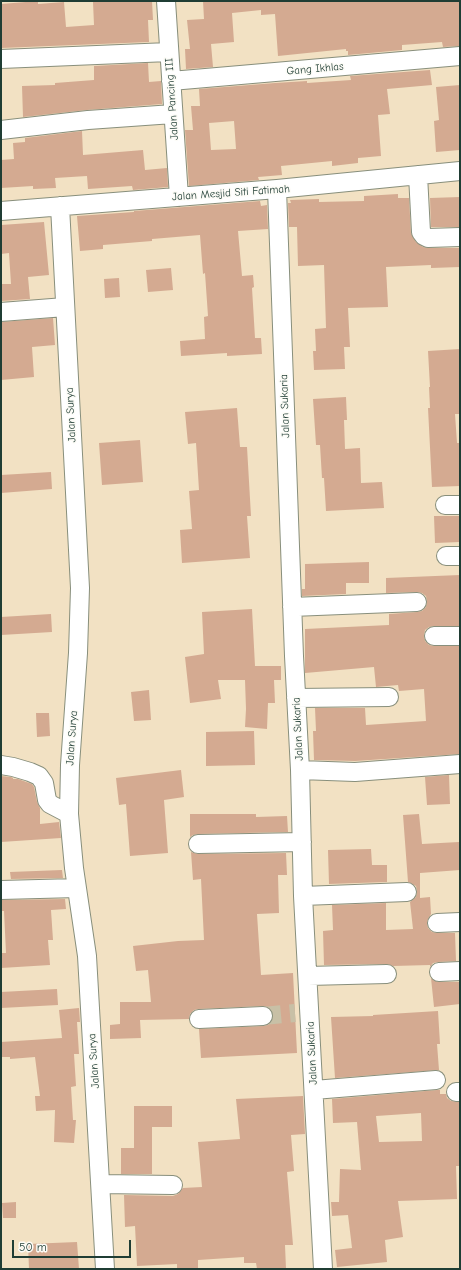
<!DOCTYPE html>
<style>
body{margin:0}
#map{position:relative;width:461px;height:1270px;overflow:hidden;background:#f2e1c3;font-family:"Comic Neue",sans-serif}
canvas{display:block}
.frame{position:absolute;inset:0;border:2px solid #1f3d34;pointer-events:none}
.scale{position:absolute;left:12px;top:1240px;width:119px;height:18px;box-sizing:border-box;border:2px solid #1f3d34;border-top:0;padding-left:5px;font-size:12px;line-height:14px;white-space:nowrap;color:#1f3d34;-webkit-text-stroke:3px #fdfcf7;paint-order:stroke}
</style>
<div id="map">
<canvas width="461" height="1270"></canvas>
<div class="frame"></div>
<div class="scale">50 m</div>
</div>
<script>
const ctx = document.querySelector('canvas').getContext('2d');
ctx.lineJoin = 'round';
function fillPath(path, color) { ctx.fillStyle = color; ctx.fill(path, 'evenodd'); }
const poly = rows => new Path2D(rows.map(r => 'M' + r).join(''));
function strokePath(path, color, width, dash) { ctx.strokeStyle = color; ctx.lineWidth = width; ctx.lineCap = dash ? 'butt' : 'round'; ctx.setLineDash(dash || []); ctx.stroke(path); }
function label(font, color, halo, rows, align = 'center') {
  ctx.font = font + ' "Comic Neue",sans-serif'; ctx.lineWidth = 3; ctx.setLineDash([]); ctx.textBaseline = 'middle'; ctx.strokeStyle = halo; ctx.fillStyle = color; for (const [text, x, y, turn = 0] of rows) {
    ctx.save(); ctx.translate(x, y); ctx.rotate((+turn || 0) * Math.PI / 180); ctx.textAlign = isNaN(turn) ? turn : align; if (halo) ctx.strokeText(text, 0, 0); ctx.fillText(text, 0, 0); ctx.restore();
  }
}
fillPath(poly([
 [38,1,38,4,64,2,66,27,94,25,93,2,152,1,153,20,148,20,149,42,1,48,1,4],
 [203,1,460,1,460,46,443,47,442,42,402,45,402,50,348,55,348,51,346,51,346,49,278,56,275,14,261,15,261,10,232,13,234,42,211,44,213,67,186,69,185,49,190,49,187,20,204,19],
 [148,63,149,82,161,81,162,104,87,110,23,117,22,86,55,85,55,83,94,80,94,66],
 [430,70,432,85,387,89,390,114,378,115,381,156,358,158,358,163,332,166,332,161,281,166,282,175,258,177,259,180,189,186,185,130,193,130,191,106,200,106,199,89,275,83,307,81,307,83,351,80,350,76],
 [234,121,236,149,211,150,209,123],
 [460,85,460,150,436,152,434,121,439,120,436,87],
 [82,131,83,155,143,150,145,170,167,168,168,187,133,190,132,186,88,189,87,176,55,178,56,188,33,189,33,186,1,188,1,160,14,159,13,143,25,142,25,138],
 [398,194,398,198,409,198,411,233,416,242,423,247,428,248,460,248,460,267,431,268,431,265,386,267,388,307,348,308,350,347,344,347,345,369,314,370,313,351,316,351,315,329,326,328,324,265,298,266,297,227,289,227,288,203,291,203,290,200,319,199,319,202,364,201,364,196],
 [460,197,460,227,431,227,430,198],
 [260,201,261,206,267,205,268,229,238,231,242,276,253,275,254,287,252,288,255,338,261,338,262,354,227,356,227,353,181,356,180,341,205,339,204,317,208,316,205,273,203,274,200,235,152,239,152,241,103,245,103,249,80,251,77,216,134,212,134,211],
 [44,222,49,275,28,277,30,299,1,301,1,284,11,284,9,253,1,254,1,225],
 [171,268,173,290,148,292,146,270],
 [119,278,120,297,105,298,104,279],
 [53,318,55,345,32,347,34,377,1,380,1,322],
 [460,349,460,414,455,414,457,443,460,443,460,486,432,487,428,408,430,408,429,387,430,387,428,351],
 [346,397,347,420,344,420,345,449,360,448,361,483,382,482,384,508,326,511,324,478,322,478,320,445,316,445,313,399],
 [237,408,240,447,247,447,251,516,247,516,250,558,182,563,180,530,192,529,189,491,199,490,196,443,188,444,185,412],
 [140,440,143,482,102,485,99,443],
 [51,472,52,489,1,493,1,475],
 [434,516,460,516,460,542,435,543],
 [369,562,369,583,346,583,346,594,302,596,302,589,305,589,305,564],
 [460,575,460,626,434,626,429,627,425,630,424,636,425,641,429,645,434,646,460,646,460,754,355,761,314,760,313,731,316,731,315,708,365,708,366,725,426,721,424,689,399,691,398,685,376,687,374,667,305,673,305,629,389,625,389,614,417,612,422,611,426,607,427,601,426,596,422,593,417,592,386,593,386,578],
 [252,609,255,666,281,666,281,680,274,680,275,703,268,703,267,729,245,727,246,709,245,680,218,680,221,699,190,703,185,657,204,654,202,612],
 [51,614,52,632,1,635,1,617],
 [149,690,151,720,134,721,131,692],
 [36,713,49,713,50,736,37,737],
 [254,731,255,765,206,766,206,732],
 [181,770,184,797,164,800,168,853,130,856,126,804,119,805,116,778],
 [449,775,450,804,427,805,425,777],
 [1,776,11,777,13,778,13,779,18,779,32,784,34,787,37,802,40,808,40,824,59,822,61,838,1,842],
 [190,814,256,814,256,817,287,816,288,832,198,834,193,835,190,837],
 [419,814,422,844,459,842,460,870,420,873,420,898,430,897,431,914,428,919,427,923,428,928,432,932,437,933,455,933,456,961,438,962,433,963,430,967,430,965,393,966,387,964,324,965,323,931,333,930,332,905,386,903,386,930,413,929,410,902,416,897,417,891,416,886,408,882,403,815],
 [371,849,372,865,387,865,387,882,329,884,328,850],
 [191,852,198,854,286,853,287,875,278,875,279,913,257,914,261,975,293,973,297,1053,201,1058,199,1029,263,1026,268,1025,272,1021,273,1015,272,1011,268,1007,263,1006,198,1009,194,1010,190,1014,189,1019,140,1020,141,1038,110,1039,110,1025,120,1024,120,1002,151,1002,148,970,136,971,133,946,178,941,204,940,201,879,193,880],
 [62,870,63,878,11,879,10,872],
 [65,899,66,909,51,910,53,940,48,940,50,965,1,968,1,953,6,953,4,911,1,911,1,900],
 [431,978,435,981,439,982,460,982,460,1004,434,1007],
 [57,989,58,1005,1,1008,1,992],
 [79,1008,80,1022,77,1022,79,1054,74,1054,76,1086,71,1087,73,1120,76,1120,74,1143,54,1142,55,1110,36,1111,35,1096,40,1096,35,1057,10,1059,10,1057,1,1057,1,1042,62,1038,59,1010],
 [438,1011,440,1044,437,1044,439,1070,335,1078,331,1017,373,1016,373,1015],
 [437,1090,440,1090,440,1094,446,1094,447,1098,451,1101,460,1102,460,1166,456,1166,457,1199,398,1201,403,1237,385,1240,387,1262,337,1267,335,1250,352,1248,348,1215,332,1216,331,1202,339,1202,340,1169,361,1170,357,1122,333,1123,332,1099],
 [421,1113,422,1141,379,1142,376,1116],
 [303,1096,305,1134,291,1135,294,1171,287,1172,293,1245,285,1245,286,1269,257,1269,256,1263,244,1263,244,1257,198,1260,198,1269,177,1269,177,1264,137,1266,135,1226,125,1227,124,1195,173,1196,178,1194,183,1188,202,1187,198,1142,240,1139,236,1099],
 [134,1106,172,1106,172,1127,152,1127,152,1174,121,1174,121,1148,134,1148],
 [16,1202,16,1218,3,1218,2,1203],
 [77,1242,79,1269,29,1269,28,1244]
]), '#d4aa91');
strokePath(poly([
 [263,1016,295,1013]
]), '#c8c0a6', 18, [18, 9]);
const minor = poly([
 [166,1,179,197],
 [1,59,169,52],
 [171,81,460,56],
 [1,130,88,120,173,114],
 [418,175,421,232,424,236,428,238,460,237],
 [277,189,294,656,300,770,303,896,323,1269],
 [60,206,80,588,78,653,70,765,69,814,74,868,87,956,105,1269],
 [1,211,277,189,460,171],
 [1,312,65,307],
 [445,505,460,505],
 [446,556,460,556],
 [292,607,417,602],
 [434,636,460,636],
 [296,698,389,697],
 [1,765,13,767,30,772,39,776,44,783,47,800,50,804,69,814],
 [300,770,355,772,460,764],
 [198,844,302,842],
 [1,890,77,888],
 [303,896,407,892],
 [437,923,460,922],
 [439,972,460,971],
 [308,976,387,974],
 [199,1019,263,1016],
 [314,1090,436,1080],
 [456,1092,460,1092],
 [101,1184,173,1185]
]);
strokePath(minor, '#888f7c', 20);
strokePath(minor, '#fff', 18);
label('11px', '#1f3d34', '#fdfcf7', [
 ["Gang Ikhlas",315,69,-5],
 ["Jalan Pancing III",172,99,-94],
 ["Jalan Mesjid Siti Fatimah",231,193,-4],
 ["Jalan Sukaria",285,406,-92],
 ["Jalan Surya",71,415,-93],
 ["Jalan Sukaria",298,729,-93],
 ["Jalan Surya",72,738,-86],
 ["Jalan Sukaria",312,1053,-93],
 ["Jalan Surya",94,1061,-94]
]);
</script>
